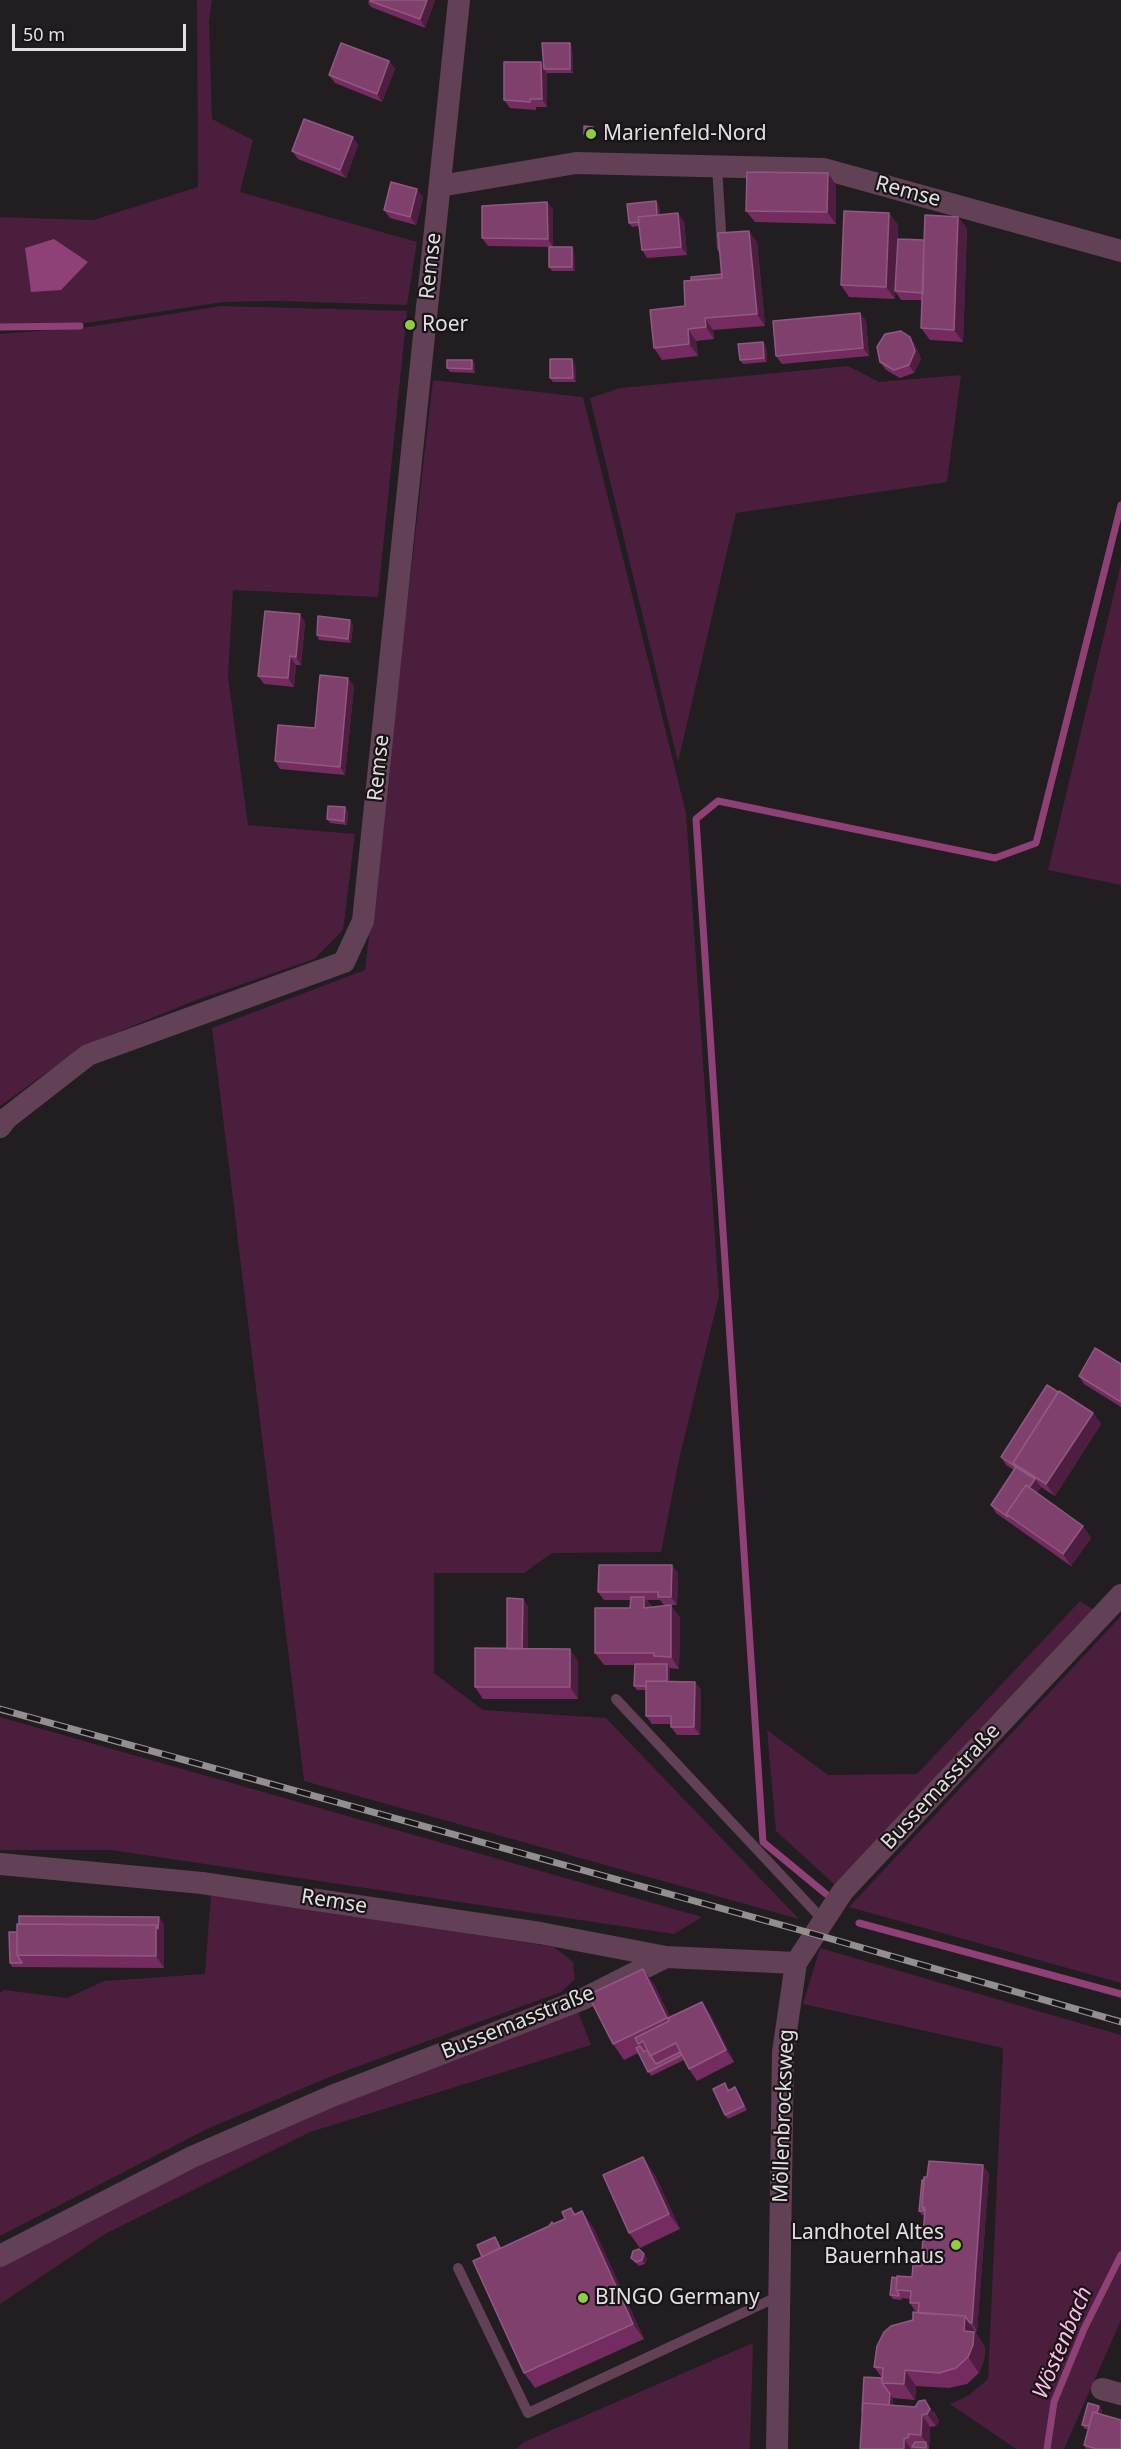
<!DOCTYPE html>
<meta charset="utf-8">
<style>
body{margin:0}
#map{position:relative;width:1121px;height:2449px;overflow:hidden;background:#221d20;font-family:"Noto Sans",sans-serif}
canvas{display:block}
.scale{position:absolute;left:12px;top:24px;width:174px;height:27px;box-sizing:border-box;border:3px solid #e2dfe1;border-top:0;padding-left:8px;font-size:18px;line-height:21px;white-space:nowrap;color:#e2dfe1;-webkit-text-stroke:4px #181417;paint-order:stroke}
</style>
<div id="map">
<canvas width="1121" height="2449"></canvas>
<div class="scale">50 m</div>
</div>
<script>
const ctx = document.querySelector('canvas').getContext('2d');
ctx.lineJoin = 'round';
function fillPath(path, color) { ctx.fillStyle = color; ctx.fill(path, 'evenodd'); }
const poly = rows => new Path2D(rows.map(r => 'M' + r).join(''));
function strokePath(path, color, width, dash) { ctx.strokeStyle = color; ctx.lineWidth = width; ctx.lineCap = dash ? 'butt' : 'round'; ctx.setLineDash(dash || []); ctx.stroke(path); }
function label(font, color, halo, rows, align = 'center') {
  ctx.font = font + ' "Noto Sans",sans-serif'; ctx.lineWidth = 4.5; ctx.setLineDash([]); ctx.textBaseline = 'middle'; ctx.strokeStyle = halo; ctx.fillStyle = color; for (const [text, x, y, turn = 0] of rows) {
    ctx.save(); ctx.translate(x, y); ctx.rotate((+turn || 0) * Math.PI / 180); ctx.textAlign = isNaN(turn) ? turn : align; if (halo) ctx.strokeText(text, 0, 0); ctx.fillText(text, 0, 0); ctx.restore();
  }
}
fillPath(poly([
 [197,0,212,0,209,22,212,119,253,140,240,192,417,242,407,305,277,301,223,302,80,324,0,329,0,217,93,220,198,187],
 [221,306,407,311,378,597,233,590,228,677,248,825,355,834,343,930,314,959,191,1002,84,1046,0,1106,0,334,89,327],
 [848,366,879,382,961,375,947,482,736,513,678,762,590,398,620,388],
 [433,380,583,397,686,813,719,1296,680,1455,661,1552,552,1553,524,1573,434,1573,434,1673,483,1710,606,1718,799,1919,304,1781,212,1028,365,970],
 [1121,564,1121,885,1048,870],
 [1080,1601,1099,1613,834,1884,776,1831,767,1730,828,1775,917,1774],
 [1121,1616,1121,1983,849,1907],
 [0,1717,702,1917,674,1934,111,1850,0,1850],
 [211,1893,554,1947,573,1962,575,1979,561,1992,332,2076,207,2129,0,2236,0,1993,4,1990,67,1998,104,1981,205,1974],
 [820,1948,1121,2035,1121,2320,1064,2449,1016,2449,950,2404,969,2395,988,2379,1003,2048,803,2004],
 [577,2009,591,2045,310,2132,105,2234,0,2304,0,2265,244,2143],
 [753,2343,750,2449,516,2449,524,2442]
]), '#4a1e3c');
fillPath(poly([
 [54,239,88,262,61,290,31,292,25,248]
]), '#8f4077');
strokePath(poly([
 [0,327,80,326],
 [826,1894,763,1842,696,819,718,801,995,858,1036,843,1121,505],
 [859,1923,1121,1994],
 [1047,2449,1054,2402,1084,2329,1121,2255]
]), '#8f4077', 7);
strokePath(poly([
 [717,166,722,248],
 [616,1699,823,1920],
 [458,2268,528,2413,779,2296]
]), '#624056', 10);
strokePath(poly([
 [440,186,576,163,824,169,1121,251],
 [0,1127,7,1118,88,1055,344,962,363,921,459,0],
 [0,1864,202,1883,540,1933,666,1957,796,1963],
 [0,2256,192,2157,332,2096,583,1999,666,1957],
 [1102,2389,1121,2394],
 [777,2449,783,2052,796,1963,843,1891,1121,1595]
]), '#624056', 22);
const rail = poly([
 [0,1709,814,1934,1121,2022]
]);
strokePath(rail, '#938f91', 7);
strokePath(rail, '#181417', 4.5, [14]);
fillPath(poly([
 [369,0,435,0,425,28,371,7,368,3],
 [572,47,573,73,547,73,547,107,536,107,536,110,510,108,504,100,541,62,544,66],
 [389,61,395,69,382,102,335,83,329,75],
 [596,131,595,138,587,138,584,134],
 [353,137,358,145,346,178,298,159,292,151],
 [836,185,836,224,755,222,746,211],
 [423,197,416,225,390,218,384,210],
 [656,201,659,205,660,215,684,221,687,255,647,258,642,250,639,226,632,227,629,223],
 [547,202,553,210,553,247,488,246,482,238],
 [889,213,898,225,895,299,849,297,841,285],
 [958,217,967,229,963,342,930,340,921,328,922,300,901,300,895,291,924,240],
 [757,242,765,326,713,330,714,339,696,341,698,356,662,360,654,348,685,306],
 [572,247,574,251,575,271,552,271,549,267],
 [860,313,866,321,869,356,782,364,776,356],
 [910,337,915,345,921,359,914,373,900,378,886,370,880,362],
 [763,342,766,346,767,362,743,364,740,360],
 [472,360,475,364,475,373,450,372,447,368],
 [575,363,576,382,553,382,550,378],
 [305,622,301,665,296,665,294,687,264,684,258,676],
 [353,624,351,643,319,640,317,635],
 [354,686,345,775,280,769,275,761,315,728],
 [348,811,347,825,330,823,327,819],
 [1121,1364,1121,1407,1084,1384,1079,1376],
 [1058,1392,1093,1413,1101,1424,1055,1496,1041,1487,1037,1493,1083,1526,1091,1538,1071,1566,996,1513,991,1505,1014,1470,1006,1465,1001,1457],
 [678,1573,677,1605,664,1605,660,1600,647,1600,652,1607,680,1617,679,1669,670,1668,669,1681,695,1682,701,1690,700,1735,677,1735,671,1727,671,1724,652,1724,646,1716,646,1690,637,1690,634,1686,635,1665,604,1665,595,1653,630,1608,630,1600,604,1600,598,1592],
 [523,1599,528,1607,528,1649,578,1661,578,1699,483,1699,475,1687,507,1649],
 [159,1917,164,1925,164,1968,12,1967,10,1963,17,1932],
 [654,1984,670,2017,710,2014,734,2062,697,2081,689,2069,684,2060,651,2076,638,2053,624,2060,613,2044],
 [728,2087,729,2090,735,2087,747,2110,728,2119,725,2115],
 [654,2173,680,2229,640,2248,629,2233],
 [989,2173,977,2331,976,2331,976,2333,985,2347,984,2360,979,2373,967,2384,949,2388,916,2386,915,2400,893,2398,892,2405,934,2412,939,2421,936,2426,930,2427,929,2449,860,2449,882,2378,874,2367,913,2320,918,2313,918,2311,915,2311,910,2303,910,2299,902,2298,901,2300,893,2299,890,2295,897,2278,912,2277,921,2266,925,2215,922,2215,919,2211,924,2180,927,2177],
 [571,2208,576,2214,593,2227,644,2339,535,2388,524,2373,482,2257,498,2241,501,2248,549,2226,552,2222,553,2224,565,2219],
 [631,2258,647,2258,645,2264,639,2266],
 [1099,2406,1102,2410,1101,2414,1121,2449,1086,2449,1084,2445,1088,2429,1085,2429,1082,2425]
]), '#742c60');
fillPath(poly([
 [427,0,435,0,425,28,420,19],
 [570,43,572,47,573,73,570,69],
 [389,61,395,69,382,102,377,94],
 [541,62,546,69,544,69,547,73,547,107,542,99],
 [593,127,596,131,595,138,592,134],
 [353,137,358,145,346,178,340,170],
 [828,173,836,185,836,224,827,212],
 [417,189,423,197,416,225,410,217],
 [656,201,659,205,660,223,658,219],
 [547,202,553,210,553,247,548,239],
 [678,213,684,221,687,255,681,247],
 [889,213,898,225,895,299,886,287],
 [958,217,967,229,963,342,954,330],
 [749,231,757,242,765,326,757,314],
 [572,247,574,251,575,271,572,267],
 [860,313,866,321,869,356,863,348],
 [705,318,713,330,714,339,706,327],
 [688,329,696,341,698,356,689,344],
 [910,337,915,345,921,359,914,373,909,365],
 [763,342,766,346,767,362,764,358],
 [572,359,575,363,576,382,573,378],
 [472,360,475,364,475,373,472,369],
 [300,614,305,622,301,665,296,657],
 [350,620,353,624,351,643,348,639],
 [290,656,296,665,294,687,288,678],
 [348,678,354,686,345,775,340,767],
 [345,807,348,811,347,825,344,821],
 [1093,1413,1101,1424,1055,1496,1046,1484],
 [1035,1479,1041,1487,1017,1522,1009,1516],
 [1083,1526,1091,1538,1071,1566,1063,1554],
 [672,1565,678,1573,677,1605,671,1597],
 [644,1597,653,1609,644,1608],
 [523,1599,528,1607,528,1661,522,1653],
 [671,1605,680,1617,679,1669,671,1657],
 [570,1649,578,1661,578,1699,570,1687],
 [667,1664,670,1668,669,1689,667,1685],
 [695,1682,701,1690,700,1735,694,1727],
 [159,1917,164,1925,164,1968,156,1956,156,1925],
 [643,1969,654,1984,678,2033,667,2018],
 [702,2002,710,2014,734,2062,726,2050],
 [643,2157,654,2173,680,2229,669,2214],
 [983,2165,989,2173,977,2331,972,2323],
 [582,2211,593,2227,644,2339,633,2324],
 [644,2254,647,2258,645,2264,642,2260],
 [965,2316,985,2347,984,2360,979,2373,968,2357,964,2331],
 [905,2370,916,2386,915,2400,904,2384],
 [890,2394,893,2398,892,2416,889,2412],
 [925,2400,939,2421,936,2426,927,2414],
 [1099,2406,1102,2410,1095,2432,1092,2428],
 [922,2415,930,2427,929,2447,921,2435],
 [904,2439,911,2449,904,2449]
]), '#4e1e40');
const building = poly([
 [371,0,427,0,420,19,370,1,371,0],
 [341,43,389,61,377,94,329,75,341,43],
 [542,43,570,43,570,69,544,69,542,43],
 [504,62,541,62,542,99,530,99,530,102,504,100,504,62],
 [304,119,353,137,340,170,292,151,304,119],
 [584,126,593,127,592,134,584,134,584,126],
 [747,172,828,173,827,212,746,211,747,172],
 [391,182,417,189,410,217,384,210,391,182],
 [656,201,657,215,638,217,639,222,629,223,627,204,656,201],
 [547,202,548,239,482,238,482,206,547,202],
 [844,211,889,213,886,287,841,285,844,211],
 [678,213,681,247,642,250,638,217,678,213],
 [925,215,958,217,954,330,921,328,925,215],
 [749,231,757,314,705,318,706,327,688,329,689,344,654,348,650,310,685,306,684,281,722,278,718,233,749,231],
 [898,239,924,240,923,293,895,291,898,239],
 [549,247,572,247,572,267,549,267,549,247],
 [722,274,722,278,691,280,691,277,722,274],
 [860,313,863,348,776,356,773,321,860,313],
 [901,331,910,337,915,351,909,365,894,370,880,362,877,347,885,334,901,331],
 [763,342,764,358,740,360,738,344,763,342],
 [550,359,572,359,573,378,550,378,550,359],
 [447,360,472,360,472,369,447,368,447,360],
 [265,611,300,614,296,657,290,656,288,678,258,676,265,611],
 [318,616,350,620,348,639,317,635,318,616],
 [320,675,348,678,340,767,275,761,278,725,315,728,320,675],
 [328,806,345,807,344,821,327,819,328,806],
 [1095,1348,1121,1364,1121,1402,1079,1376,1095,1348],
 [1047,1385,1058,1392,1013,1463,1016,1467,1001,1457,1047,1385],
 [1059,1391,1093,1413,1046,1484,1013,1463,1059,1391],
 [1016,1467,1035,1479,1029,1488,1026,1485,1006,1514,1008,1517,991,1505,1016,1467],
 [1026,1485,1083,1526,1063,1554,1006,1514,1026,1485],
 [599,1565,672,1565,671,1597,658,1597,658,1592,598,1592,599,1565],
 [631,1597,644,1597,644,1608,671,1605,671,1657,654,1656,654,1653,595,1653,595,1608,630,1608,631,1597],
 [507,1598,523,1599,522,1649,507,1649,507,1598],
 [475,1648,570,1649,570,1687,475,1687,475,1648],
 [635,1664,667,1664,667,1681,646,1681,646,1686,634,1686,635,1664],
 [646,1681,695,1682,694,1727,671,1727,671,1716,646,1716,646,1681],
 [19,1916,159,1917,158,1929,156,1925,19,1924,19,1916],
 [17,1924,156,1925,156,1956,17,1955,17,1924],
 [9,1932,17,1932,17,1955,22,1963,10,1963,9,1932],
 [643,1969,667,2018,613,2044,588,1995,643,1969],
 [702,2002,726,2050,689,2069,676,2043,650,2056,643,2041,638,2044,635,2038,669,2021,668,2018,702,2002],
 [640,2046,644,2052,647,2050,656,2064,680,2052,682,2055,648,2072,636,2048,640,2046],
 [725,2083,728,2091,735,2087,744,2106,725,2115,713,2089,725,2083],
 [643,2157,669,2214,629,2233,603,2175,643,2157],
 [929,2161,983,2165,972,2323,970,2323,965,2316,918,2313,919,2303,910,2303,911,2291,896,2290,897,2276,912,2277,913,2265,921,2266,925,2208,922,2207,924,2177,927,2177,929,2161],
 [922,2180,924,2180,922,2207,924,2211,919,2211,922,2180],
 [571,2208,574,2215,582,2211,633,2324,524,2373,473,2261,549,2226,552,2222,553,2224,565,2219,562,2212,571,2208],
 [495,2237,500,2248,482,2257,477,2245,495,2237],
 [639,2249,644,2254,642,2260,636,2262,631,2258,633,2251,639,2249],
 [892,2277,897,2278,896,2290,899,2294,899,2296,890,2295,892,2277],
 [913,2312,965,2316,964,2331,974,2332,973,2345,968,2357,956,2368,939,2373,905,2370,904,2384,882,2383,883,2368,874,2367,877,2346,884,2332,891,2326,913,2320,913,2312],
 [864,2377,882,2378,882,2383,890,2394,889,2405,863,2403,862,2411,864,2377],
 [925,2400,930,2409,927,2414,922,2415,921,2435,908,2434,909,2437,904,2439,904,2449,860,2449,863,2403,915,2407,919,2401,925,2400],
 [1088,2403,1099,2406,1097,2413,1093,2412,1089,2426,1082,2425,1088,2403],
 [1093,2412,1121,2420,1121,2449,1096,2449,1084,2445,1093,2412],
 [915,2442,926,2442,926,2448,912,2447,915,2442]
]);
fillPath(building, '#80406e');
strokePath(building, '#8f5980', 1.5);
for (const [x, y, r, color] of [
 [591,134,6,"#8ece43"],
 [410,325,6,"#8ece43"],
 [956,2245,6,"#8ece43"],
 [583,2298,6,"#8ece43"]
]) { const dot = new Path2D(); dot.arc(x, y, r, 0, 2 * Math.PI); ctx.fillStyle = color; ctx.fill(dot); strokePath(dot, '#181417', 2); }
label('21px', '#e2dfe1', '#181417', [
 ["Marienfeld-Nord",603,134],
 ["Roer",422,325],
 ["Landhotel Altes",944,2233,"right"],
 ["Bauernhaus",944,2257,"right"],
 ["BINGO Germany",595,2298]
], 'left');
label('21px', '#e2dfe1', '#181417', [
 ["Remse",908,192,15],
 ["Remse",431,266,-84],
 ["Remse",379,768,-84],
 ["Bussemasstraße",941,1787,-47],
 ["Remse",334,1902,9],
 ["Bussemasstraße",518,2023,-22],
 ["Möllenbrocksweg",784,2116,-88]
]);
label('italic 22px', '#febbe6', '#181417', [
 ["Wöstenbach",1063,2343,-67]
]);
</script>
